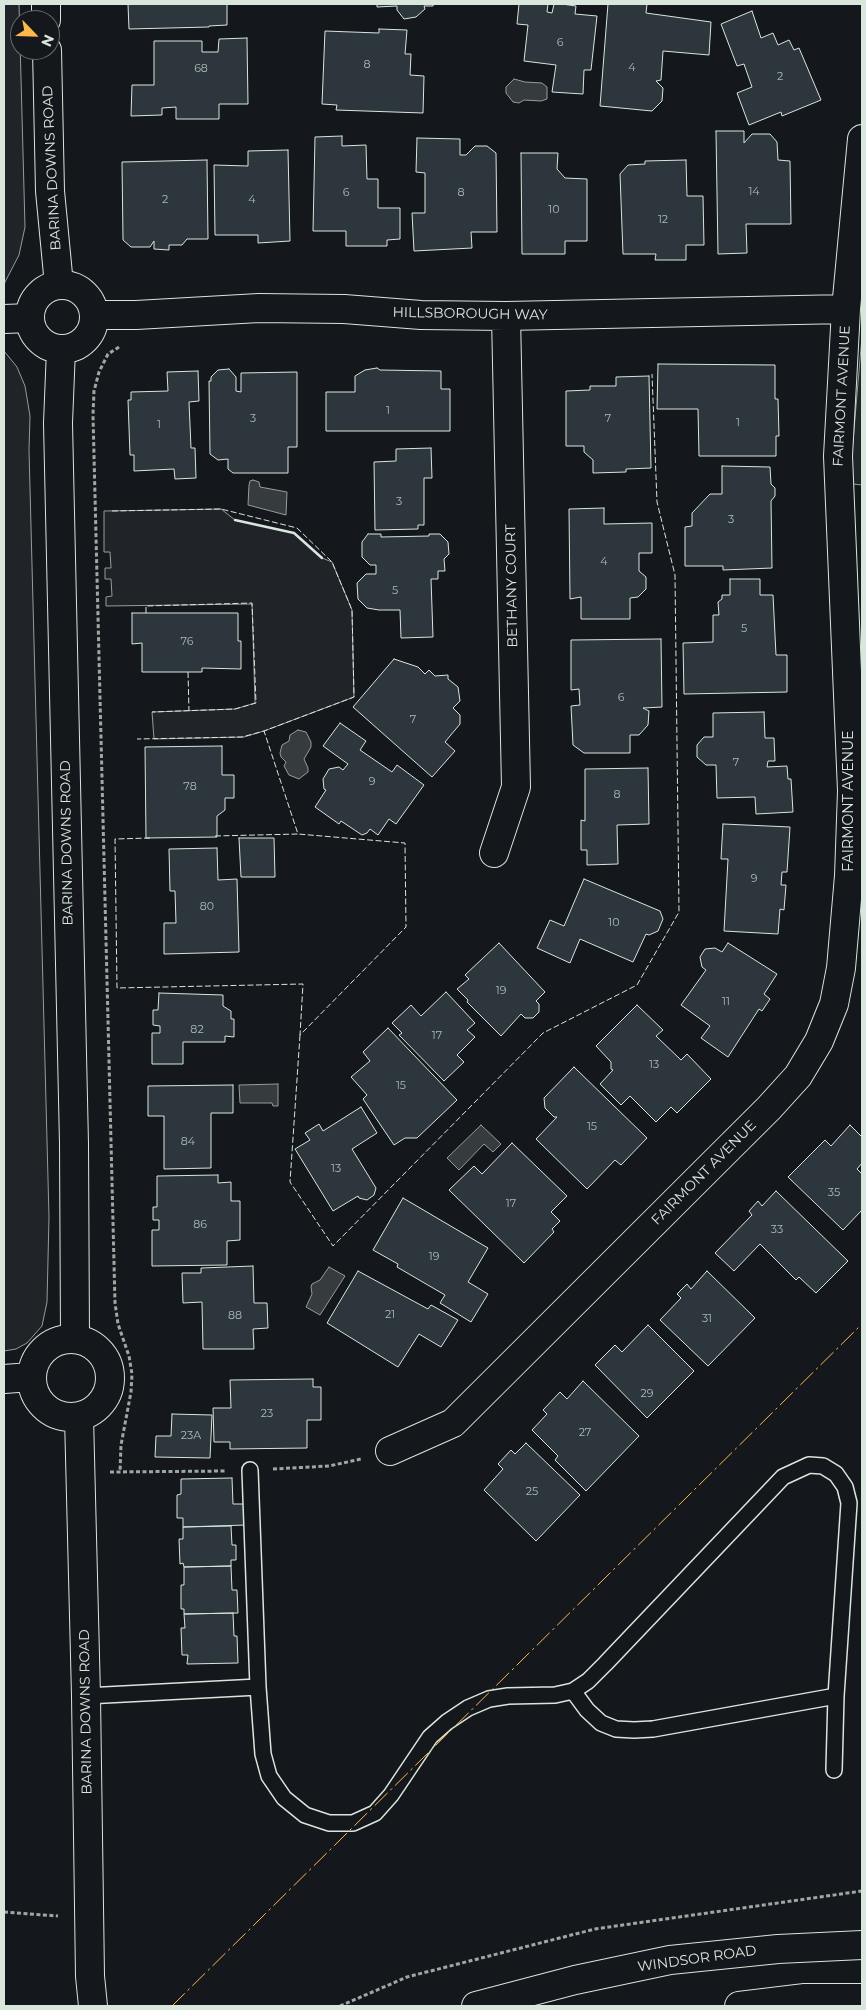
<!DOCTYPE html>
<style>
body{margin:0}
#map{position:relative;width:866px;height:2010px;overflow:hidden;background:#14181c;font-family:Montserrat,sans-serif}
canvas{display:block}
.frame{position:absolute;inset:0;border:5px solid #d8e6dc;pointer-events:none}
.north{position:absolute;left:10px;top:10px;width:50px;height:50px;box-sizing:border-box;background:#14181c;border:1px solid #626a69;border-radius:50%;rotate:114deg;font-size:14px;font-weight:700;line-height:20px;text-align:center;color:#d8e6dc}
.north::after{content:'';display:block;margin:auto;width:18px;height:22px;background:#ffb74d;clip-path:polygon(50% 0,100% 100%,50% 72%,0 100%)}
</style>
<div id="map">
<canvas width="866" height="2010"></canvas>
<div class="frame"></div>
<div class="north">N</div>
</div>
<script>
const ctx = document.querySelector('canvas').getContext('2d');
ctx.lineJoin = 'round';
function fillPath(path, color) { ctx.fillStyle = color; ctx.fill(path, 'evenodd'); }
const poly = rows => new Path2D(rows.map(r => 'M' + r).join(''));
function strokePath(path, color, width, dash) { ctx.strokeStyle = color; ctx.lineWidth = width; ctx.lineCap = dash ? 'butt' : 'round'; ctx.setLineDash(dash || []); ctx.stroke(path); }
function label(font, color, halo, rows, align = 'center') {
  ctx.font = font + ' Montserrat,sans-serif'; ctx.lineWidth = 4; ctx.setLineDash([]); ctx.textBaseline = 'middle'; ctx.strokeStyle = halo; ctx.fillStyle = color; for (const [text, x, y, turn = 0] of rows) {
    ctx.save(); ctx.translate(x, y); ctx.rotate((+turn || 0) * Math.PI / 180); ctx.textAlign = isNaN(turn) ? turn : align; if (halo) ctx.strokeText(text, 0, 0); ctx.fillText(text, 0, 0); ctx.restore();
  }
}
const green = poly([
 [4,4,19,4,25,227,19,255,4,284,4,4],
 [862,336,862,485,853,484,852,453,862,336],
 [4,351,17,367,25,386,30,416,29,450,49,1217,47,1302,42,1326,27,1343,16,1349,4,1351,4,351],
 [221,509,235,520,294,533,322,558,332,562,352,610,354,697,264,731,244,737,154,739,152,712,235,709,255,703,252,604,106,606,106,597,112,596,111,579,105,579,105,568,111,568,110,552,104,552,104,511,221,509]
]);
fillPath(green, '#202428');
strokePath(green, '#939e99', 1);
const water = poly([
 [514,79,525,82,542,83,547,87,547,99,541,101,524,100,519,103,513,102,506,93,506,87,514,79],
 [253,480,259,482,260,487,287,492,286,515,248,505,249,485,250,481,253,480],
 [298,730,306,732,311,742,311,747,304,759,308,768,308,772,299,779,289,775,284,766,286,762,281,757,280,753,282,745,289,741,290,735,298,730],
 [278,1084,278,1106,273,1106,272,1103,240,1103,239,1085,278,1084],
 [481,1125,501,1144,493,1152,484,1144,459,1170,447,1158,481,1125],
 [329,1267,345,1276,320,1315,306,1307,312,1294,311,1287,312,1284,320,1280,329,1267]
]);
fillPath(water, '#363b3e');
strokePath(water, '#939e99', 1);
const building = poly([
 [128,4,227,4,227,25,209,26,209,27,129,29,128,4],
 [377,4,434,4,433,6,424,6,425,9,416,17,404,19,397,10,397,6,377,7,377,4],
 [519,4,548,4,547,12,552,13,554,4,562,4,576,6,575,14,597,16,591,70,584,70,583,94,552,92,556,65,524,61,528,25,517,24,519,4],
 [608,4,647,4,646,13,711,22,709,55,663,51,661,80,656,81,663,88,662,101,652,111,600,106,608,4],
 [752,11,761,38,773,33,778,45,789,40,794,50,799,48,821,100,782,116,781,112,749,125,737,93,752,87,744,64,737,66,721,24,752,11],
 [379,29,407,30,405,54,411,54,410,75,424,76,423,113,336,110,337,105,322,104,325,31,379,33,379,29],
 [247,38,248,104,219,104,219,119,176,119,176,107,162,108,162,115,131,116,132,85,154,85,154,41,202,41,202,52,218,52,219,39,247,38],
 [716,131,744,131,744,143,752,134,770,134,777,142,778,160,790,161,791,224,746,224,747,253,718,254,716,131],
 [342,136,342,146,366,145,367,179,378,179,378,208,400,208,400,239,387,240,387,246,346,246,346,231,313,231,315,137,342,136],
 [417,138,460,139,460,155,466,155,475,146,487,146,496,153,497,232,471,232,472,248,414,251,412,213,425,213,425,173,416,172,417,138],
 [288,150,290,241,258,243,258,235,215,235,214,165,248,166,248,151,288,150],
 [521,153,558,153,557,169,565,178,587,179,587,241,565,241,565,254,522,254,521,153],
 [207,160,208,239,187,239,182,245,169,245,169,250,154,249,154,241,150,247,131,247,123,240,122,162,207,160],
 [686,160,687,196,703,196,704,245,686,245,686,260,655,260,656,254,623,254,620,174,628,165,645,164,645,161,686,160],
 [658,364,775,365,775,399,778,399,779,436,776,436,776,456,699,456,698,409,657,409,658,364],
 [377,368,380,370,441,371,441,389,450,389,450,431,326,431,326,392,355,392,355,376,365,370,377,368],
 [229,369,236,377,236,391,241,392,241,373,297,372,297,447,288,447,288,473,233,473,228,469,228,459,218,460,210,454,209,381,211,381,211,377,218,370,229,369],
 [198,371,199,401,189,402,191,448,195,448,196,478,175,479,174,469,134,471,134,455,130,455,128,400,131,400,131,392,168,391,167,372,198,371],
 [649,376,651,468,626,469,626,472,593,473,593,460,584,452,584,446,566,446,566,391,590,390,590,386,616,386,616,377,649,376],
 [431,448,432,478,424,478,424,525,418,525,418,529,375,530,374,462,396,461,396,449,431,448],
 [722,466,770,467,771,484,775,488,775,496,771,501,772,568,723,570,723,566,685,566,685,527,692,526,692,513,710,494,722,494,722,466],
 [604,508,604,524,652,523,652,553,639,553,639,571,646,577,646,589,638,597,630,598,630,619,581,619,581,597,570,599,569,509,604,508],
 [368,534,381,534,381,537,429,536,429,534,440,534,448,542,449,554,444,559,445,571,438,571,438,579,431,579,433,637,401,638,400,610,379,610,367,608,358,599,357,583,366,574,376,574,376,565,370,565,362,557,362,542,368,534],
 [730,579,760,579,760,595,773,595,776,655,787,655,787,692,684,694,683,643,713,642,713,615,719,615,718,602,722,599,722,595,730,595,730,579],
 [132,613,238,613,238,641,241,641,241,669,202,668,202,672,142,672,142,643,132,644,132,613],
 [661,639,662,707,643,708,649,711,648,725,639,735,630,735,630,753,584,753,573,745,571,706,580,705,579,689,571,690,571,640,661,639],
 [394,659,418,667,425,674,429,670,435,676,448,675,448,679,458,687,460,701,453,708,460,715,460,724,445,742,455,751,432,777,353,707,394,659],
 [764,712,765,738,774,738,775,761,768,761,767,767,787,766,788,779,791,779,793,812,756,814,755,797,717,798,716,765,706,765,697,757,697,745,704,737,713,737,713,713,764,712],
 [340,723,366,741,360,750,392,772,397,765,424,785,396,824,389,819,378,835,370,829,367,833,362,835,341,821,339,824,315,807,326,790,324,789,323,779,329,769,339,767,343,770,348,764,323,746,340,723],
 [222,746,222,775,234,775,234,798,225,798,225,810,217,816,217,837,146,838,145,747,222,746],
 [648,768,649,824,617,825,618,864,587,865,587,850,581,850,581,820,585,821,585,769,648,768],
 [723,824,790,827,787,872,782,872,781,885,786,885,784,910,780,909,778,934,724,931,728,859,721,859,723,824],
 [239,838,274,838,275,877,241,877,239,838],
 [217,848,218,880,237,879,239,952,164,954,164,923,176,923,175,891,170,891,169,849,217,848],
 [584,879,660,911,663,919,658,931,649,935,646,934,633,962,580,939,570,963,537,948,550,920,564,926,584,879],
 [499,943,545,992,536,1001,539,1004,539,1012,533,1018,525,1018,521,1014,501,1036,467,1002,468,1000,457,989,469,979,465,975,499,943],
 [728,943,777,974,764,994,770,999,762,1011,759,1009,728,1057,701,1038,710,1026,681,1005,706,970,702,967,700,957,705,949,715,948,722,952,728,943],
 [446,992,475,1023,467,1030,475,1037,457,1055,464,1062,444,1081,399,1035,402,1033,392,1023,411,1005,421,1016,446,992],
 [159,993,223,995,223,1006,231,1011,231,1019,234,1019,234,1037,225,1036,225,1042,183,1042,183,1064,152,1064,152,1033,160,1033,160,1026,153,1025,153,1010,158,1010,159,993],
 [637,1005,663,1030,656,1036,681,1060,687,1054,711,1079,677,1113,671,1107,656,1122,630,1096,621,1105,600,1084,613,1070,611,1069,611,1062,596,1046,637,1005],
 [388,1028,457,1100,417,1138,405,1138,394,1145,363,1099,367,1095,351,1077,370,1061,363,1052,388,1028],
 [574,1067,647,1138,621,1165,615,1160,587,1189,536,1139,557,1117,554,1117,545,1108,544,1098,574,1067],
 [233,1085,233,1113,211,1113,211,1168,164,1169,164,1116,148,1116,148,1086,233,1085],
 [361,1107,377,1133,352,1149,376,1188,374,1195,367,1200,359,1198,358,1196,333,1211,295,1149,310,1140,305,1133,319,1124,323,1131,361,1107],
 [850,1125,862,1137,862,1163,857,1169,862,1174,862,1210,843,1230,788,1177,825,1140,831,1146,850,1125],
 [512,1143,567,1196,551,1212,560,1221,552,1229,554,1232,524,1263,449,1190,474,1166,482,1174,512,1143],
 [218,1175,218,1183,231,1182,231,1201,240,1201,240,1240,227,1241,227,1265,152,1266,152,1230,159,1230,159,1220,153,1220,153,1207,157,1207,157,1176,218,1175],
 [776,1191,848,1261,816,1293,799,1277,796,1280,760,1244,734,1271,715,1253,752,1215,749,1211,758,1201,762,1206,776,1191],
 [403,1198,488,1248,468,1282,488,1294,471,1322,440,1303,445,1295,397,1267,398,1264,373,1250,403,1198],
 [253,1266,254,1303,267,1303,268,1328,253,1329,254,1349,203,1349,202,1302,183,1303,182,1273,201,1273,201,1268,253,1266],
 [358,1271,428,1309,431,1305,458,1320,441,1347,419,1334,398,1367,327,1323,358,1271],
 [707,1271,755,1318,708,1366,660,1320,681,1298,677,1294,687,1284,691,1289,707,1271],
 [648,1325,694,1371,647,1418,595,1365,615,1345,622,1352,648,1325],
 [313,1379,313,1387,321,1387,321,1420,307,1420,307,1448,230,1449,230,1442,214,1442,213,1408,231,1408,230,1380,313,1379],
 [583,1381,639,1436,586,1491,555,1460,558,1456,532,1430,547,1414,543,1410,560,1392,567,1399,583,1381],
 [172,1414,212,1415,210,1458,155,1457,156,1436,171,1436,172,1414],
 [526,1443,580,1495,536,1541,484,1490,503,1469,498,1464,511,1450,515,1454,526,1443],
 [232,1478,233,1504,245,1504,246,1525,183,1527,183,1518,177,1518,177,1495,181,1494,181,1479,232,1478],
 [231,1526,232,1545,236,1545,236,1560,231,1560,231,1566,184,1567,183,1563,180,1564,179,1539,183,1539,183,1527,231,1526],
 [231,1566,232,1590,237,1590,238,1613,184,1614,184,1609,181,1609,181,1585,184,1585,184,1567,231,1566],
 [233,1613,234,1636,237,1636,238,1663,187,1664,188,1655,182,1655,181,1628,185,1628,184,1614,233,1613]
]);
fillPath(building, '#2c363c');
strokePath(building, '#d8e6dc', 1);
const lane = poly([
 [250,1470,258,1687,263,1754,269,1776,284,1798,305,1815,329,1823,353,1823,375,1813,391,1795,430,1737,447,1722,468,1708,489,1699,508,1696,555,1695,573,1691,588,1681,605,1664,783,1477,809,1465,823,1466,836,1474,845,1487,849,1503,836,1696,834,1770],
 [573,1691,587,1710,601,1723,616,1729,634,1730,653,1729,836,1696],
 [86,1696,258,1687]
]);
const street = poly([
 [94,315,136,315,259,308,344,309,421,315,506,316,846,309],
 [4,319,30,318],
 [494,853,516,787,506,316],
 [390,1451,453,1423,769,1108,798,1076,819,1041,834,1004,841,968,849,876,852,791,838,456,846,309,862,139]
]);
const secondary = poly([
 [46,4,46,20],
 [47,50,50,191,59,285],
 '30 317a32 32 0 1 1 64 0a32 32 0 1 1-64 0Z',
 [61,349,58,423,74,1144,75,1338],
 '32 1378a39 39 0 1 1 78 0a39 39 0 1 1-78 0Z',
 [4,1379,31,1377],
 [79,1417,86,1696,90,1976,93,2006]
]);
const primary = poly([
 [476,2006,575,1980,670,1960,778,1949,862,1945],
 [739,2006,805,1998,862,1998]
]);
strokePath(lane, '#d8e6dc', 18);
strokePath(street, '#d8e6dc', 30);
strokePath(secondary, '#d8e6dc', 30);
strokePath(primary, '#d8e6dc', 30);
strokePath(poly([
 [119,347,108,354,99,372,94,391,93,415,115,1303,118,1324,129,1356,132,1374,131,1392,121,1445,120,1472],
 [273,1469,329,1466,361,1459],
 [110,1472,227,1471],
 [4,1912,58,1916],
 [340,2006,407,1977,595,1929,862,1891]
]), '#9da8a2', 3, [4, 2.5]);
strokePath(lane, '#14181c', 15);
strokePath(street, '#14181c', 28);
strokePath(secondary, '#14181c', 28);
strokePath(primary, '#14181c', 28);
strokePath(poly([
 [112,511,221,509,297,528,332,562,352,610,354,697,264,731,242,737,137,739],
 [146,613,146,606,252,603,256,703,235,709,152,712],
 [188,672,189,711],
 [215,836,298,834,264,731],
 [150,838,115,839,117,988,303,984,300,1035,406,927,405,843,298,834],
 [300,1035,290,1182,333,1246,543,1033,637,985,679,912,675,575,657,502,652,374]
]), '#d8e6dc', 1, [6, 2.5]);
strokePath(poly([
 [235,520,294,533,322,558]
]), '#d8e6dc', 2.5);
strokePath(poly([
 [172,2006,862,1324]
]), '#ffb74d', 1, [18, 4, 2.5, 4]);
label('11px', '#adbab4', null, [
 ["6",560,43],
 ["8",367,65],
 ["4",632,68],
 ["68",201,69],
 ["2",780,77],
 ["14",754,192],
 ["6",346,193],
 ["8",461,193],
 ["2",165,200],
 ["4",252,200],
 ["10",554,210],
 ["12",663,220],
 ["1",388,411],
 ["3",253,419],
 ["7",608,419],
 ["1",738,423],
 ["1",159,425],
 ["3",399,502],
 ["3",731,520],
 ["4",604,562],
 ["5",395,591],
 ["5",744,629],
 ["76",187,642],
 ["6",621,698],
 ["7",413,720],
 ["7",736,763],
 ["9",372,782],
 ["78",190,787],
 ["8",617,795],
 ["9",754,879],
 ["80",207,907],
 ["10",614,923],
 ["19",501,991],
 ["11",726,1002],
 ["82",197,1030],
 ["17",437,1036],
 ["13",654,1065],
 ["15",401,1086],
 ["15",592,1127],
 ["84",188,1142],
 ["13",336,1169],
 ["35",834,1193],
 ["17",511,1204],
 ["86",200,1225],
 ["33",777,1230],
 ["19",434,1257],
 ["21",390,1315],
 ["88",235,1316],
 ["31",707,1319],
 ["29",647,1394],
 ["23",267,1414],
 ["27",585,1433],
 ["23A",191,1436],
 ["25",532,1492]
]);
label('14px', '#d8e6dc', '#14181c', [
 ["BARINA DOWNS ROAD",52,168,-93],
 ["HILLSBOROUGH WAY",470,314,1],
 ["FAIRMONT AVENUE",842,396,-87],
 ["BETHANY COURT",512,586,-91],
 ["FAIRMONT AVENUE",849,801,-90],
 ["BARINA DOWNS ROAD",67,843,-91],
 ["FAIRMONT AVENUE",704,1173,-45],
 ["BARINA DOWNS ROAD",86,1712,-91],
 ["WINDSOR ROAD",697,1959,-8]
]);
</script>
